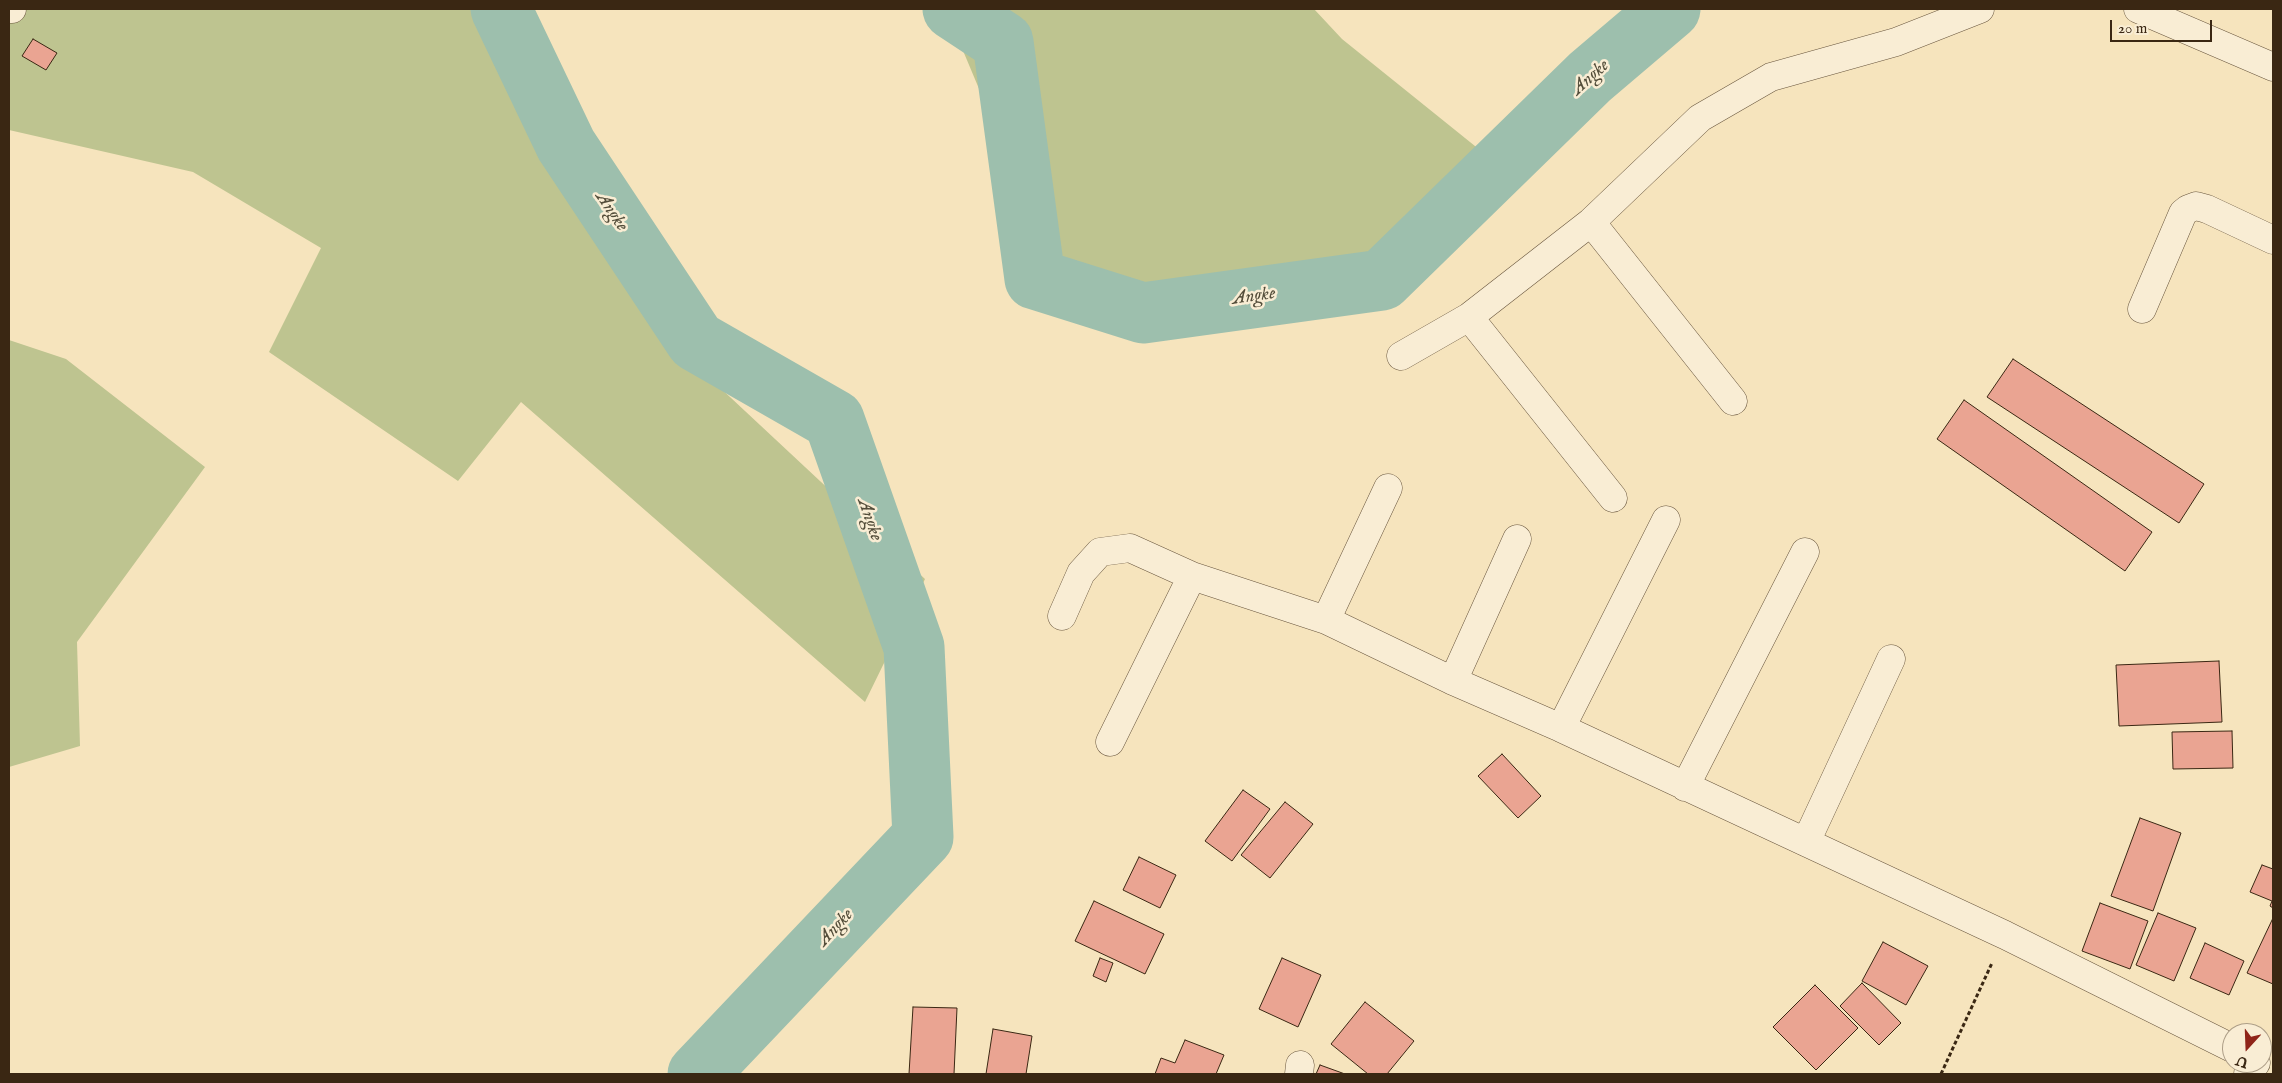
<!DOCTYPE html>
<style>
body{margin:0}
#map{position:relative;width:2282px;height:1083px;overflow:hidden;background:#f6e4bd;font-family:"IM FELL English",serif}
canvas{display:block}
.frame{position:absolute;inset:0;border:10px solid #3a2713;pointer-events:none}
.north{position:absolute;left:2222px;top:1023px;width:50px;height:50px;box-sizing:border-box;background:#f9edd4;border:1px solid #ad9e87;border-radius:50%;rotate:200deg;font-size:14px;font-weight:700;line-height:20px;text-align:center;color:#3a2713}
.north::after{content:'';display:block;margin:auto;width:18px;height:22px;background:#8f2418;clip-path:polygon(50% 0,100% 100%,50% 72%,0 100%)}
.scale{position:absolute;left:2110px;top:20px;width:102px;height:22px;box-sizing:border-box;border:2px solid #3a2713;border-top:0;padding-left:6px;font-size:15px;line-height:18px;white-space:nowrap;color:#3a2713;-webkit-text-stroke:4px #f9edd4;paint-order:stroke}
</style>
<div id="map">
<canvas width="2282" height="1083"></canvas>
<div class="frame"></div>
<div class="north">U</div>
<div class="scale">20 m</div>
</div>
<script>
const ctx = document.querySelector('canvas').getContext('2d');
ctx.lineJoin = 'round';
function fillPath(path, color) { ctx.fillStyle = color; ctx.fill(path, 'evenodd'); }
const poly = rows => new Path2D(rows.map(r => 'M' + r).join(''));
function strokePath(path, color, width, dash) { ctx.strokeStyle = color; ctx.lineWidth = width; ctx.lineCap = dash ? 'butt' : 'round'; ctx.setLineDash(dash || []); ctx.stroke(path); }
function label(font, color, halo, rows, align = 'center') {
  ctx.font = font + ' "IM FELL English",serif'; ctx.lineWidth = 5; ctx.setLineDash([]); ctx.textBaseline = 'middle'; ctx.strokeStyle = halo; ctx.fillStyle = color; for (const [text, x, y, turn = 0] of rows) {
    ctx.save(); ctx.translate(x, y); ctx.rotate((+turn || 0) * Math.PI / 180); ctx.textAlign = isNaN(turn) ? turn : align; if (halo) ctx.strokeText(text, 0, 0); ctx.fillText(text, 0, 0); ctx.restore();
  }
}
fillPath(poly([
 [9,9,525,9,514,52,592,195,685,355,925,579,865,702,521,402,458,481,269,352,321,248,193,172,9,130],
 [960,9,1314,9,1342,39,1506,171,1351,279,1171,305,1049,284,990,115,951,22],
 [9,340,66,359,205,467,77,642,80,746,9,767]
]), '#bec490');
strokePath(poly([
 [501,9,566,145,696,341,834,420,914,647,923,837,698,1074],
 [953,9,1003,42,1035,279,1143,313,1382,280,1590,77,1670,9]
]), '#9dbfad', 61);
const building = poly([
 [33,39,57,53,46,70,22,56,33,39],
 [2013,359,2204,484,2179,523,1987,397,2013,359],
 [1964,400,2152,532,2125,571,1937,439,1964,400],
 [2219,661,2222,722,2119,726,2116,665,2219,661],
 [2232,731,2233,768,2173,769,2172,732,2232,731],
 [1502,754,1541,796,1518,818,1478,776,1502,754],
 [1243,790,1270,809,1232,861,1205,841,1243,790],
 [1285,802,1313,824,1270,878,1241,855,1285,802],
 [2140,818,2181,833,2153,911,2111,896,2140,818],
 [1139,857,1176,875,1160,908,1123,890,1139,857],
 [2262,865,2273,869,2273,908,2270,906,2272,901,2250,892,2262,865],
 [1094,901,1164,934,1145,974,1075,941,1094,901],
 [2100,903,2148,921,2130,969,2082,951,2100,903],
 [2158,913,2196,928,2174,981,2136,965,2158,913],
 [2273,918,2273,984,2247,973,2273,918],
 [1883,942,1928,966,1906,1005,1862,981,1883,942],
 [2205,943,2244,961,2229,995,2190,978,2205,943],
 [1100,958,1113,963,1106,982,1093,976,1100,958],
 [1282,958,1321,975,1298,1027,1259,1009,1282,958],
 [1862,983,1901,1023,1879,1045,1840,1006,1862,983],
 [1815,985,1858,1028,1816,1070,1773,1027,1815,985],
 [1365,1002,1414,1041,1387,1074,1368,1074,1331,1044,1365,1002],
 [913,1007,957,1008,954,1074,909,1074,913,1007],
 [993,1029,1032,1036,1026,1074,986,1074,993,1029],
 [1185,1040,1224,1055,1216,1074,1155,1074,1161,1058,1175,1063,1185,1040],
 [1320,1065,1345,1074,1316,1074,1320,1065]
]);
fillPath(building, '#eaa492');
strokePath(building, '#3a2713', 1);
const minor = poly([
 [9,9,12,9],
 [2138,9,2273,67],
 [1591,222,1733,401],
 [2142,309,2183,213,2188,209,2196,206,2207,209,2273,240],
 [1469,317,1613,498],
 [1401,356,1469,317,1591,222,1700,118,1771,77,1896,42,1980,9],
 [1062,616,1081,573,1100,552,1130,548,1192,576,1326,620,1453,681,1561,728,2005,935,2232,1048],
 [1326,620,1388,488],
 [1453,681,1517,539],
 [1561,728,1666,520],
 [1110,742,1192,576],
 [1685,787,1805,552],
 [1806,842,1891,659],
 [1299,1074,1300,1065],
 [2248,1074,2256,1063]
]);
strokePath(minor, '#69563e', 29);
strokePath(poly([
 [1941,1074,1992,963]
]), '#3a2713', 3, [4, 2.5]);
strokePath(minor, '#f9edd4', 28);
label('italic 19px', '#534d3a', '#f9edd4', [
 ["Angke",1591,78,-42],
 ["Angke",611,212,56],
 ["Angke",1254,297,-8],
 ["Angke",869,520,71],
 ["Angke",836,928,-47]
]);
</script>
